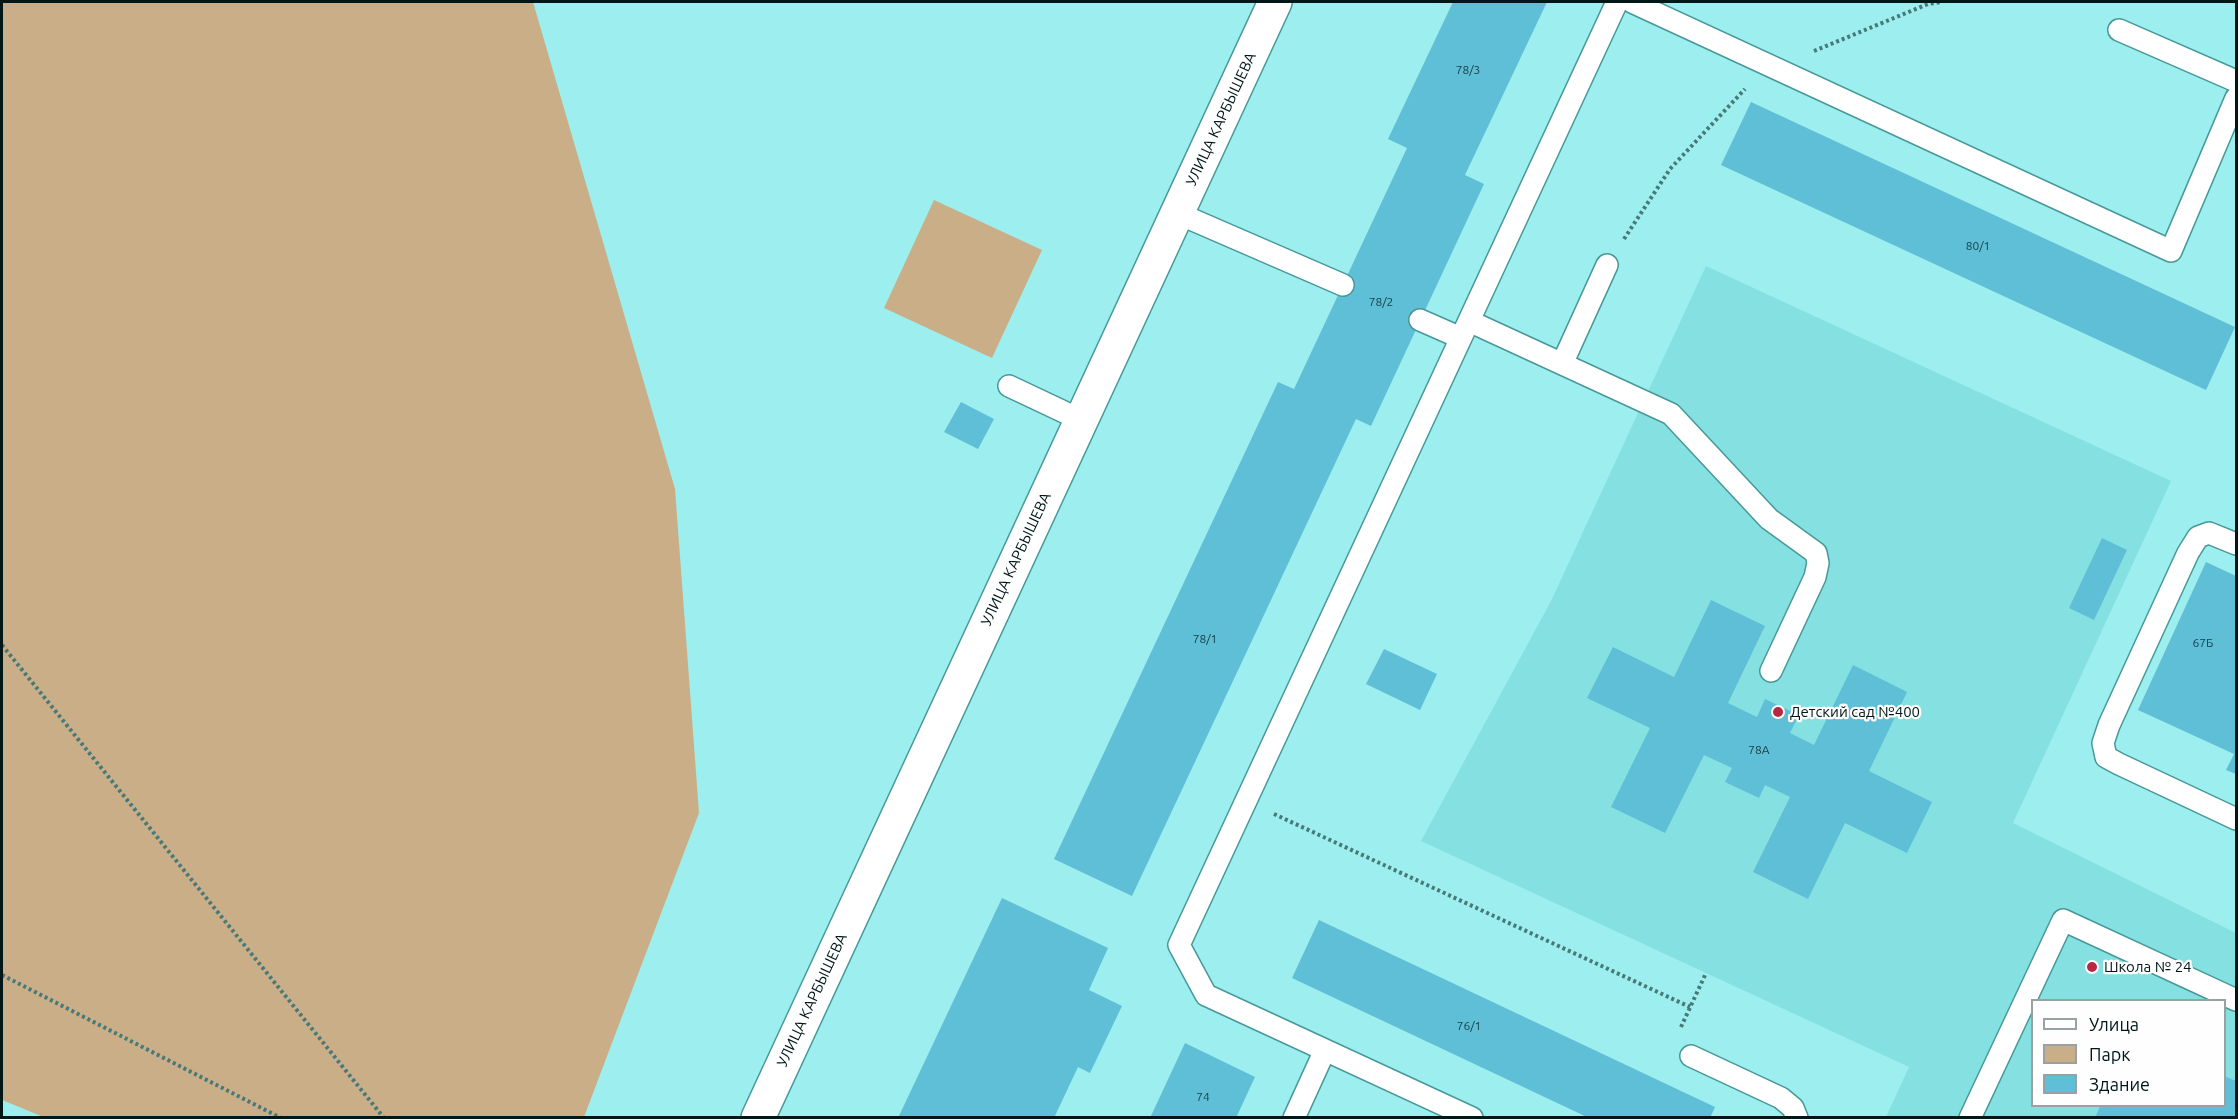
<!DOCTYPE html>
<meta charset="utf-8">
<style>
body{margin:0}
#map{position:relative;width:2238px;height:1119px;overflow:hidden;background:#9deeee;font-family:Ubuntu,sans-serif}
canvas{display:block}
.frame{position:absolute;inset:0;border:3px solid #001717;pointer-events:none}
.legend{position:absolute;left:2031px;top:999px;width:195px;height:108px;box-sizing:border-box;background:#fefefe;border:2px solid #98a2a2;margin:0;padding:8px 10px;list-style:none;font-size:18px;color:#001717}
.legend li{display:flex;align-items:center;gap:12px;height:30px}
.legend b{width:30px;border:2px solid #98a2a2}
</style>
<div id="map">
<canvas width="2238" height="1119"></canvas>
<div class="frame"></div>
<ul class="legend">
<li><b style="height:8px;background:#fff"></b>Улица</li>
<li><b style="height:16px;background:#caae87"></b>Парк</li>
<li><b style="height:16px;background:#5ebfd6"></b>Здание</li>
</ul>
</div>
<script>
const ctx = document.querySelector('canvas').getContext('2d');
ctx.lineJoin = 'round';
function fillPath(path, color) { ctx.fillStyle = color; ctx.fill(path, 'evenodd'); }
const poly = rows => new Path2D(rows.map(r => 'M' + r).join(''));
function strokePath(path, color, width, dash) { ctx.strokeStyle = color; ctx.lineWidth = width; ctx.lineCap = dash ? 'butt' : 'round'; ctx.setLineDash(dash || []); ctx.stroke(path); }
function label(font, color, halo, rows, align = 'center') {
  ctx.font = font + ' Ubuntu,sans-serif'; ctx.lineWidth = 4.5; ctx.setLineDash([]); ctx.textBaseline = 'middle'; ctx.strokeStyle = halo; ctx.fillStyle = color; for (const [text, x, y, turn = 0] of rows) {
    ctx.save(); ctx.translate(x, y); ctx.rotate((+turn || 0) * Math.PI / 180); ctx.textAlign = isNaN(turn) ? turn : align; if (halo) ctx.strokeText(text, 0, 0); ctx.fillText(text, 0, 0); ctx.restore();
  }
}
fillPath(poly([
 [1706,266,2171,481,2013,823,2236,933,2236,1117,1886,1117,1909,1067,1421,841,1551,601],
 [2032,1000,2224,1000,2224,1106,2032,1106]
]), '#85e1e1');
fillPath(poly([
 [2,2,533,2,675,489,699,813,584,1117,46,1118,2,1100],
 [934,200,1042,250,992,358,884,308]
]), '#caae87');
fillPath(poly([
 [1453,2,1547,2,1465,175,1484,184,1371,426,1356,419,1132,896,1054,859,1278,382,1294,389,1407,148,1388,139],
 [1751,102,2235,327,2206,390,1721,165],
 [961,402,994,419,978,449,944,432],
 [2102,538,2127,550,2094,620,2069,608],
 [2206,562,2236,576,2236,774,2226,770,2234,754,2138,710],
 [1711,600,1765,626,1728,703,1757,717,1765,699,1799,715,1790,733,1814,745,1853,665,1907,692,1869,771,1932,802,1907,853,1845,823,1808,899,1753,872,1790,797,1765,785,1759,798,1725,782,1732,768,1704,755,1665,833,1611,807,1650,728,1587,698,1613,647,1674,677],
 [1384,649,1437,674,1420,710,1366,684],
 [1002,898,1108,948,1089,990,1122,1006,1090,1073,1078,1067,1054,1118,898,1118],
 [1319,920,1715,1107,1710,1118,1589,1118,1292,978],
 [1185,1043,1255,1077,1236,1118,1150,1118],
 [2224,1076,2236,1081,2236,1118,2095,1118,2100,1106,2224,1106]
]), '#5ebfd6');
const lane = poly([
 [1632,2,2171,251,2236,98],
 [2119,30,2236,81],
 [1177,213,1343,285],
 [1420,320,1461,338],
 [1469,321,1671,414,1769,519,1816,553,1818,563,1815,577,1771,671],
 [1562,364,1607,265],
 [1009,386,1081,420],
 [2236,544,2209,533,2198,537,2188,553,2109,725,2103,743,2106,757,2119,764,2236,819],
 [1691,1056,1781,1098,1793,1108,1797,1118],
 [1294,1118,1325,1050],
 [1472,1118,1206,995,1179,945,1617,2],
 [1970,1118,2063,920,2236,1000]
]);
const street = poly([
 [758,1118,1275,2]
]);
strokePath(lane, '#479898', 24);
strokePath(street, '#479898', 36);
strokePath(poly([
 [1814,51,1928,4,1942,2],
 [1624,239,1670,169,1745,89],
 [2,645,384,1118],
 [1274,814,1690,1007],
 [2,975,281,1118],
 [1681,1027,1706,973]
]), '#477979', 4, [3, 3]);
strokePath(lane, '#fff', 21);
strokePath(street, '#fff', 33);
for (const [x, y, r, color] of [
 [1778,712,6,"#b92744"],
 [2092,967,6,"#b92744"]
]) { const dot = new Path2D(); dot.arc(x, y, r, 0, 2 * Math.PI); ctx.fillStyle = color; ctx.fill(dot); strokePath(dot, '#fefefe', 2); }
label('12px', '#184147', null, [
 ["78/3",1468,70],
 ["80/1",1978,246],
 ["78/2",1381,302],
 ["78/1",1205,639],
 ["67Б",2203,643],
 ["78А",1759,750],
 ["76/1",1469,1026],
 ["74",1203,1097]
]);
label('15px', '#001717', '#fefefe', [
 ["УЛИЦА КАРБЫШЕВА",1221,119,-65],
 ["УЛИЦА КАРБЫШЕВА",1016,559,-65],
 ["УЛИЦА КАРБЫШЕВА",812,1000,-65]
]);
label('15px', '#001717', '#fefefe', [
 ["Детский сад №400",1790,712],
 ["Школа № 24",2104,967]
], 'left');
</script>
